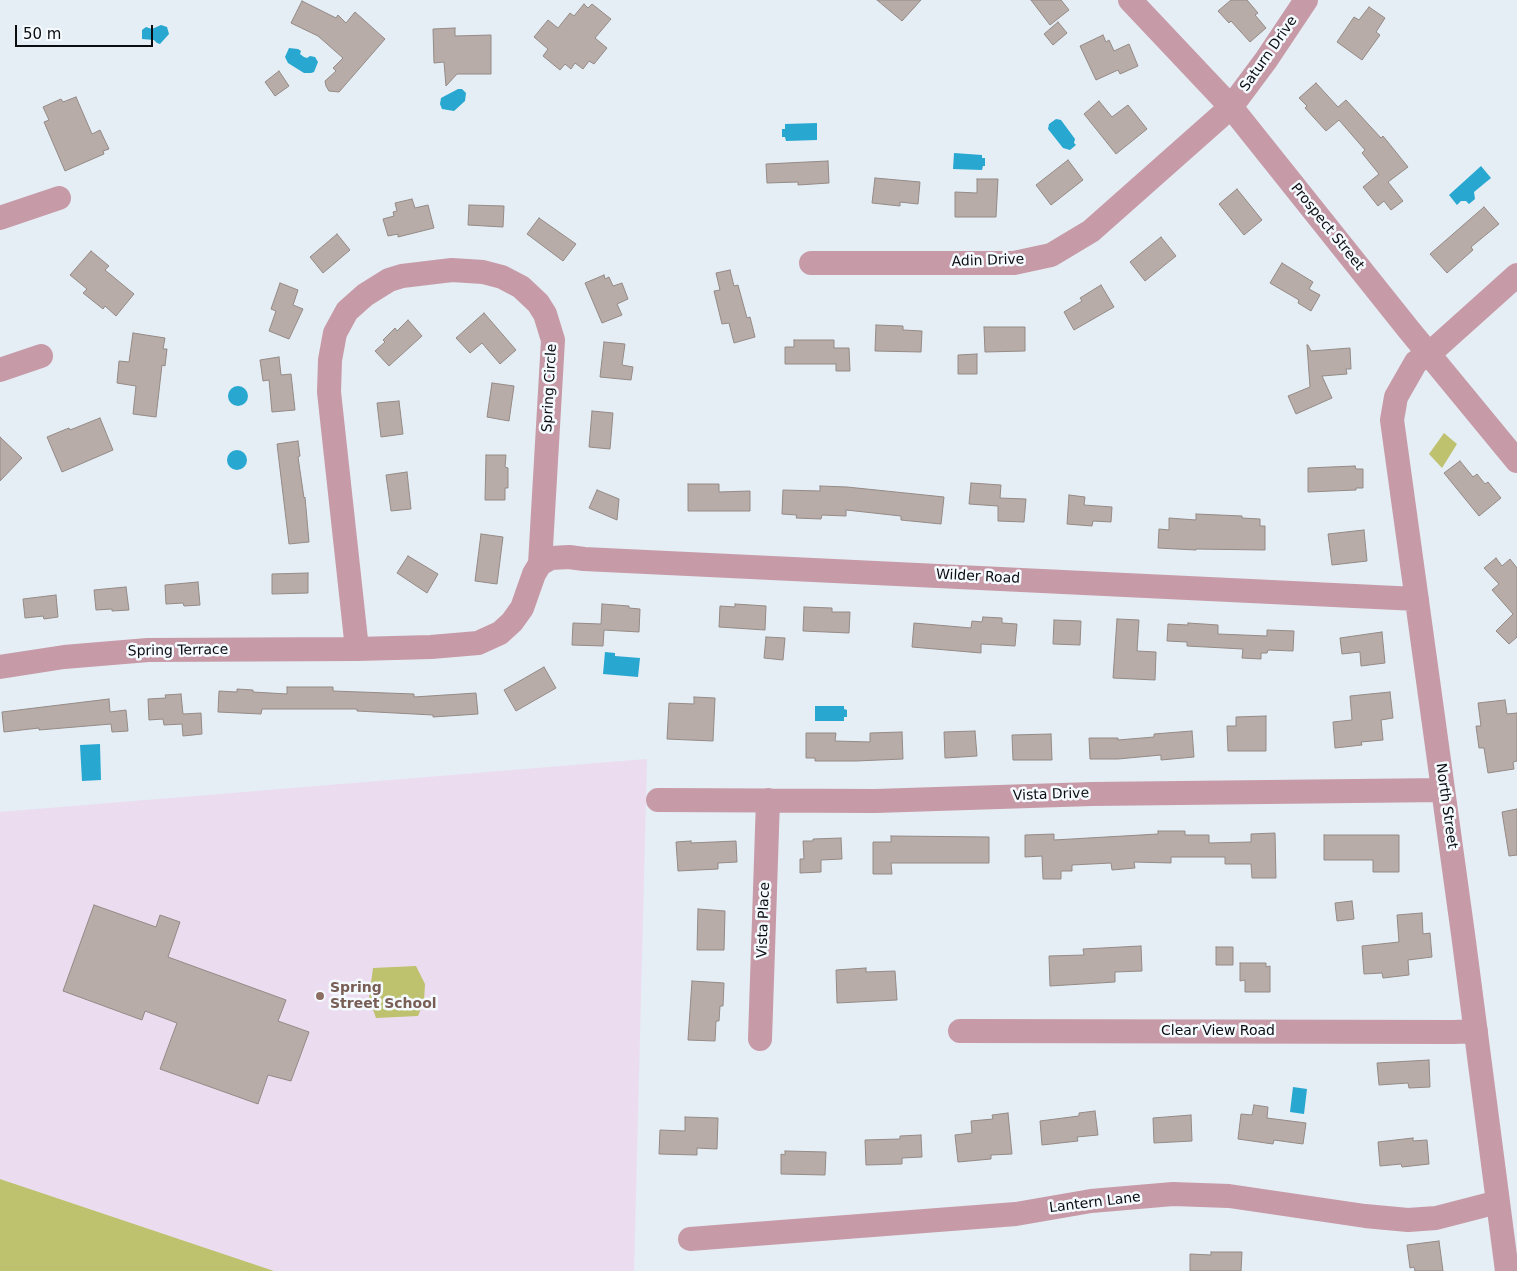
<!DOCTYPE html>
<style>
body{margin:0}
#map{position:relative;width:1517px;height:1271px;overflow:hidden;background:#e5edf5;font-family:"DejaVu Sans",sans-serif}
canvas{display:block}
.scale{position:absolute;left:15px;top:25px;width:138px;height:22px;box-sizing:border-box;border:2px solid #0b0e11;border-top:0;padding-left:6px;font-size:15px;line-height:18px;white-space:nowrap;color:#0b0e11;-webkit-text-stroke:4px #f5faff;paint-order:stroke}
</style>
<div id="map">
<canvas width="1517" height="1271"></canvas>
<div class="scale">50 m</div>
</div>
<script>
const ctx = document.querySelector('canvas').getContext('2d');
ctx.lineJoin = 'round';
function fillPath(path, color) { ctx.fillStyle = color; ctx.fill(path, 'evenodd'); }
const poly = rows => new Path2D(rows.map(r => 'M' + r).join(''));
function strokePath(path, color, width, dash) { ctx.strokeStyle = color; ctx.lineWidth = width; ctx.lineCap = dash ? 'butt' : 'round'; ctx.setLineDash(dash || []); ctx.stroke(path); }
function label(font, color, halo, rows, align = 'center') {
  ctx.font = font + ' "DejaVu Sans",sans-serif'; ctx.lineWidth = 5; ctx.setLineDash([]); ctx.textBaseline = 'middle'; ctx.strokeStyle = halo; ctx.fillStyle = color; for (const [text, x, y, turn = 0] of rows) {
    ctx.save(); ctx.translate(x, y); ctx.rotate((+turn || 0) * Math.PI / 180); ctx.textAlign = isNaN(turn) ? turn : align; if (halo) ctx.strokeText(text, 0, 0); ctx.fillText(text, 0, 0); ctx.restore();
  }
}
fillPath(poly([
 [647,759,634,1271,274,1271,0,1179,0,812]
]), '#ebdcef');
fillPath(poly([
 [1444,433,1457,444,1442,468,1429,454],
 [416,966,425,984,424,1001,418,1016,376,1018,369,998,373,968],
 [0,1179,274,1271,0,1271]
]), '#bec16e');
fillPath(poly([
 [161,25,167,27,169,34,160,44,157,43,154,40,142,39,142,30,146,27,152,29],
 [289,48,298,49,301,51,300,54,304,57,307,58,310,56,315,57,318,62,314,72,311,73,304,73,288,63,285,57],
 [458,89,462,89,466,93,465,101,454,111,442,109,440,104,441,98],
 [1056,119,1061,120,1075,139,1074,143,1076,145,1070,150,1063,148,1048,129,1049,124],
 [817,123,817,140,786,141,785,137,782,137,782,129,785,129,785,124],
 [954,153,982,155,982,158,985,158,985,166,983,166,982,170,953,169],
 [1481,166,1491,178,1474,192,1475,199,1469,204,1466,201,1461,201,1457,205,1449,195],
 '228 396a10 10 0 1 1 20 0a10 10 0 1 1-20 0Z',
 '227 460a10 10 0 1 1 20 0a10 10 0 1 1-20 0Z',
 [605,652,615,653,615,656,640,658,638,677,603,674],
 [815,706,844,706,844,709,847,710,847,717,844,717,844,721,815,721],
 [100,744,101,780,82,781,80,745],
 [1293,1087,1307,1089,1304,1114,1290,1112]
]), '#28a8d0');
const building = poly([
 [877,0,921,0,902,21,877,0],
 [1031,0,1061,0,1069,10,1050,25,1031,0],
 [1231,0,1247,0,1258,13,1255,15,1266,28,1250,42,1231,21,1229,23,1218,11,1231,0],
 [302,1,336,18,338,15,346,23,355,12,385,39,339,92,329,91,326,86,325,81,336,71,333,68,343,58,318,36,291,23,302,1],
 [584,4,588,8,592,4,611,19,595,38,607,48,594,64,589,61,583,69,575,63,571,69,565,64,560,70,543,56,548,49,534,37,548,20,558,28,570,13,574,16,584,4],
 [1369,7,1385,18,1376,32,1380,35,1362,60,1337,42,1354,17,1359,20,1369,7],
 [1058,22,1067,33,1053,45,1044,34,1058,22],
 [455,28,455,36,491,35,491,74,457,74,446,86,444,62,434,63,433,29,455,28],
 [1103,35,1106,42,1109,40,1114,51,1129,44,1138,66,1120,74,1118,70,1096,80,1080,46,1103,35],
 [279,71,289,86,275,96,265,82,279,71],
 [1316,83,1338,107,1346,100,1381,138,1383,136,1408,167,1388,182,1403,201,1391,210,1384,201,1378,206,1363,187,1379,174,1362,153,1365,150,1339,120,1326,131,1305,108,1307,106,1299,98,1316,83],
 [76,97,92,134,100,130,109,149,103,151,104,154,65,171,44,122,49,120,43,107,61,99,63,102,76,97],
 [1099,101,1112,117,1128,105,1147,129,1116,154,1084,114,1099,101],
 [1068,160,1083,180,1051,205,1036,185,1068,160],
 [828,161,829,183,798,185,798,182,767,183,766,164,828,161],
 [875,178,920,182,918,204,900,202,900,206,872,203,875,178],
 [977,179,998,179,996,217,955,217,955,192,977,193,977,179],
 [1237,189,1262,220,1244,235,1219,204,1237,189],
 [412,199,415,208,428,205,434,228,398,237,398,234,388,236,383,219,394,216,393,212,397,211,395,203,412,199],
 [469,205,504,206,503,227,468,225,469,205],
 [1484,207,1499,224,1471,247,1473,250,1447,273,1430,254,1484,207],
 [539,218,576,244,563,261,527,234,539,218],
 [337,234,350,250,323,273,310,257,337,234],
 [1161,237,1176,256,1145,281,1130,262,1161,237],
 [91,251,109,266,105,270,134,294,116,316,105,306,103,309,83,293,87,289,70,275,91,251],
 [1282,263,1313,282,1309,289,1320,295,1311,311,1298,303,1299,300,1270,283,1282,263],
 [730,270,734,286,738,285,747,318,750,317,755,337,734,343,729,323,722,324,714,291,720,290,716,273,730,270],
 [604,275,605,279,609,277,613,286,622,283,628,299,617,304,622,315,602,323,585,283,604,275],
 [280,283,298,290,293,305,303,309,289,339,269,331,276,311,271,309,280,283],
 [1101,285,1114,307,1074,330,1064,312,1082,301,1080,298,1101,285],
 [484,313,516,350,500,364,482,343,470,353,456,338,484,313],
 [408,320,422,336,389,366,375,351,385,342,383,340,395,328,397,331,408,320],
 [876,325,903,326,903,330,922,331,921,352,875,351,876,325],
 [984,327,1025,327,1025,351,985,352,984,327],
 [133,333,165,338,163,349,167,349,165,366,162,365,156,417,133,414,136,386,117,383,119,361,129,362,133,333],
 [794,340,834,340,834,348,849,348,850,371,836,371,836,364,785,364,785,347,794,347,794,340],
 [604,342,625,344,622,365,633,367,631,380,600,377,604,342],
 [1307,345,1308,345,1311,351,1350,348,1351,369,1346,369,1347,374,1322,376,1332,398,1296,414,1288,396,1310,387,1307,345],
 [977,354,977,374,958,374,958,355,977,354],
 [279,357,281,375,291,374,295,410,272,412,269,380,263,381,260,360,279,357],
 [492,383,514,386,509,421,487,417,492,383],
 [399,401,403,434,381,437,377,403,399,401],
 [592,411,613,413,610,449,589,447,592,411],
 [100,418,113,450,62,472,47,437,69,428,70,430,100,418],
 [0,437,22,458,0,481,0,437],
 [298,441,300,456,298,457,304,498,305,497,309,542,289,544,277,444,298,441],
 [486,455,506,455,505,467,508,468,508,488,505,488,505,500,485,500,486,455],
 [1460,461,1473,477,1477,474,1485,484,1488,482,1501,498,1479,516,1444,473,1460,461],
 [1355,466,1356,469,1363,469,1363,488,1356,488,1356,490,1308,492,1308,468,1355,466],
 [407,472,411,509,391,511,386,475,407,472],
 [971,483,1001,485,1000,498,1026,499,1024,522,998,521,998,506,969,504,971,483],
 [688,484,719,484,719,492,750,491,750,511,688,511,688,484],
 [820,486,847,487,944,497,941,524,901,520,901,516,846,510,846,516,822,515,821,519,796,518,797,515,782,514,783,490,820,491,820,486],
 [597,490,619,499,617,520,589,508,597,490],
 [1069,495,1085,497,1084,505,1112,507,1111,522,1093,521,1092,526,1067,524,1069,495],
 [1196,514,1242,516,1242,518,1260,519,1260,526,1265,526,1265,550,1196,549,1196,550,1158,548,1159,529,1169,530,1169,518,1196,520,1196,514],
 [1364,530,1367,561,1332,565,1328,534,1364,530],
 [481,534,503,537,497,584,475,581,481,534],
 [408,556,438,574,427,593,397,573,408,556],
 [1496,558,1502,566,1510,559,1517,568,1517,637,1509,644,1496,631,1513,614,1492,590,1499,584,1484,568,1496,558],
 [308,573,308,593,272,594,272,574,308,573],
 [198,582,200,605,184,606,183,603,166,604,165,585,198,582],
 [126,587,129,610,112,611,112,609,96,610,94,590,126,587],
 [56,595,58,617,44,619,43,616,25,618,23,599,56,595],
 [602,604,629,606,629,608,640,609,639,632,604,630,603,646,572,645,573,623,601,624,602,604],
 [735,604,766,606,765,630,719,627,720,606,735,607,735,604],
 [804,607,832,608,832,612,850,612,849,633,803,631,804,607],
 [983,617,1002,618,1002,623,1017,624,1015,646,981,644,981,653,912,647,914,623,971,628,972,621,982,622,983,617],
 [1117,619,1139,620,1137,651,1156,652,1155,680,1113,678,1117,619],
 [1054,620,1081,621,1080,645,1053,644,1054,620],
 [1188,623,1218,625,1218,634,1267,636,1267,630,1294,631,1293,651,1268,650,1267,653,1261,653,1261,659,1242,658,1243,649,1187,646,1187,642,1167,641,1168,624,1188,625,1188,623],
 [1382,632,1385,663,1361,666,1360,652,1342,654,1340,638,1382,632],
 [766,637,785,638,783,660,764,658,766,637],
 [544,667,556,688,516,711,504,690,544,667],
 [287,687,333,687,333,691,414,694,414,697,476,693,478,714,433,717,433,715,357,711,357,709,262,709,261,714,218,712,219,691,237,692,237,689,253,690,253,692,287,694,287,687],
 [1390,692,1393,718,1381,720,1383,740,1361,742,1362,745,1335,748,1333,722,1352,720,1350,696,1390,692],
 [181,694,183,714,201,713,202,734,183,736,182,724,164,725,163,719,149,720,148,699,166,698,165,695,181,694],
 [694,697,715,698,713,741,667,739,669,703,694,704,694,697],
 [109,699,110,712,126,710,128,731,112,732,111,724,39,730,39,728,4,732,2,712,109,699],
 [1505,700,1507,714,1517,713,1517,761,1513,762,1514,769,1488,773,1484,748,1479,748,1476,726,1481,726,1478,703,1505,700],
 [1266,716,1266,751,1228,751,1227,726,1236,726,1236,717,1266,716],
 [975,731,977,756,945,758,944,732,975,731],
 [1192,731,1194,757,1161,760,1161,755,1118,759,1090,759,1089,738,1118,738,1118,740,1154,737,1154,734,1192,731],
 [902,732,903,759,856,761,815,761,815,758,806,758,806,733,836,733,835,741,870,742,870,733,902,732],
 [1051,734,1052,760,1013,760,1012,735,1051,734],
 [1517,809,1517,855,1509,856,1502,812,1517,809],
 [1158,831,1185,831,1185,835,1209,835,1209,843,1251,842,1251,834,1275,833,1276,878,1252,878,1251,864,1225,864,1225,857,1171,857,1171,863,1134,862,1135,868,1112,870,1111,863,1072,865,1072,871,1061,871,1061,879,1043,879,1042,856,1025,857,1025,835,1054,834,1054,840,1158,834,1158,831],
 [1324,835,1399,835,1399,872,1373,872,1373,860,1324,860,1324,835],
 [891,836,989,837,989,863,891,863,892,874,873,874,873,842,891,842,891,836],
 [841,838,842,859,821,860,821,872,800,873,800,859,804,859,803,841,813,841,813,839,841,838],
 [691,841,691,843,736,841,737,862,718,863,718,869,678,871,676,842,691,841],
 [1352,901,1354,919,1337,921,1335,903,1352,901],
 [94,905,156,927,160,915,180,922,168,957,286,1000,278,1021,309,1032,291,1081,268,1075,258,1104,160,1069,177,1023,145,1011,142,1020,63,991,94,905],
 [698,909,725,911,724,950,697,950,698,909],
 [1422,913,1423,934,1430,933,1432,957,1408,960,1409,975,1383,978,1382,973,1364,974,1362,946,1399,942,1397,915,1422,913],
 [1141,946,1142,971,1115,972,1115,982,1050,986,1049,956,1084,955,1083,949,1141,946],
 [1216,947,1233,947,1233,965,1216,965,1216,947],
 [1240,963,1266,963,1266,967,1270,966,1270,992,1245,992,1245,980,1240,981,1240,963],
 [866,968,866,972,895,971,897,1000,837,1003,836,970,866,968],
 [692,981,724,983,723,1006,720,1006,719,1021,716,1021,715,1041,688,1040,692,981],
 [1429,1060,1430,1087,1409,1088,1408,1083,1379,1085,1377,1063,1429,1060],
 [1254,1105,1268,1107,1267,1118,1306,1123,1303,1144,1274,1140,1273,1144,1238,1139,1241,1114,1252,1115,1254,1105],
 [1095,1111,1098,1135,1077,1137,1078,1141,1042,1145,1040,1121,1079,1116,1079,1113,1095,1111],
 [1008,1113,1012,1154,991,1155,991,1159,958,1162,955,1135,972,1133,971,1121,993,1119,992,1115,1008,1113],
 [1191,1115,1192,1141,1154,1143,1153,1118,1191,1115],
 [685,1117,718,1118,717,1149,697,1148,697,1155,659,1154,660,1130,685,1131,685,1117],
 [921,1135,922,1157,902,1158,902,1164,866,1165,865,1140,900,1139,900,1136,921,1135],
 [1413,1138,1413,1141,1427,1140,1429,1164,1402,1167,1401,1164,1380,1166,1378,1142,1413,1138],
 [785,1151,826,1152,825,1175,781,1174,781,1154,785,1155,785,1151],
 [1439,1241,1443,1271,1415,1271,1414,1267,1410,1268,1407,1245,1439,1241],
 [1211,1252,1242,1252,1241,1271,1190,1271,1190,1254,1211,1255,1211,1252]
]);
fillPath(building, '#b7aca8');
strokePath(building, '#948a86', 1);
strokePath(poly([
 [1130,0,1231,107,1409,330,1517,461],
 [0,218,59,198],
 [811,263,1014,263,1051,255,1091,231,1231,107,1266,60,1306,0],
 [0,370,41,356],
 [540,564,551,558,569,557,584,559,1417,599],
 [0,667,64,657,148,650,357,649,431,647,478,643,500,633,512,622,522,608,534,574,540,564,553,340,545,314,538,303,521,287,502,277,483,272,452,270,402,276,389,280,365,295,347,311,335,333,330,360,329,392,357,649],
 [658,800,875,801,1092,794,1443,790],
 [960,1031,1454,1032,1476,1031],
 [760,1039,768,800],
 [690,1239,1016,1214,1091,1201,1173,1194,1229,1196,1365,1216,1408,1220,1436,1218,1498,1202],
 [1507,1271,1463,934,1392,420,1396,397,1416,362,1429,354,1517,275]
]), '#c69aa6', 24);
for (const [x, y, r, color] of [
 [320,996,5,"#8d6e63"]
]) { const dot = new Path2D(); dot.arc(x, y, r, 0, 2 * Math.PI); ctx.fillStyle = color; ctx.fill(dot); strokePath(dot, '#f5faff', 2); }
label('14px', '#0b0e11', '#f5faff', [
 ["Saturn Drive",1269,54,-55],
 ["Prospect Street",1327,227,51],
 ["Adin Drive",988,261,-2],
 ["Spring Circle",550,388,-87],
 ["Wilder Road",978,577,3],
 ["Spring Terrace",178,651,-1],
 ["Vista Drive",1051,795,-2],
 ["North Street",1446,806,82],
 ["Vista Place",764,920,-88],
 ["Clear View Road",1218,1031],
 ["Lantern Lane",1095,1203,-7]
]);
label('bold 14px', '#785e54', '#f5faff', [
 ["Spring",330,988],
 ["Street School",330,1004]
], 'left');
</script>
